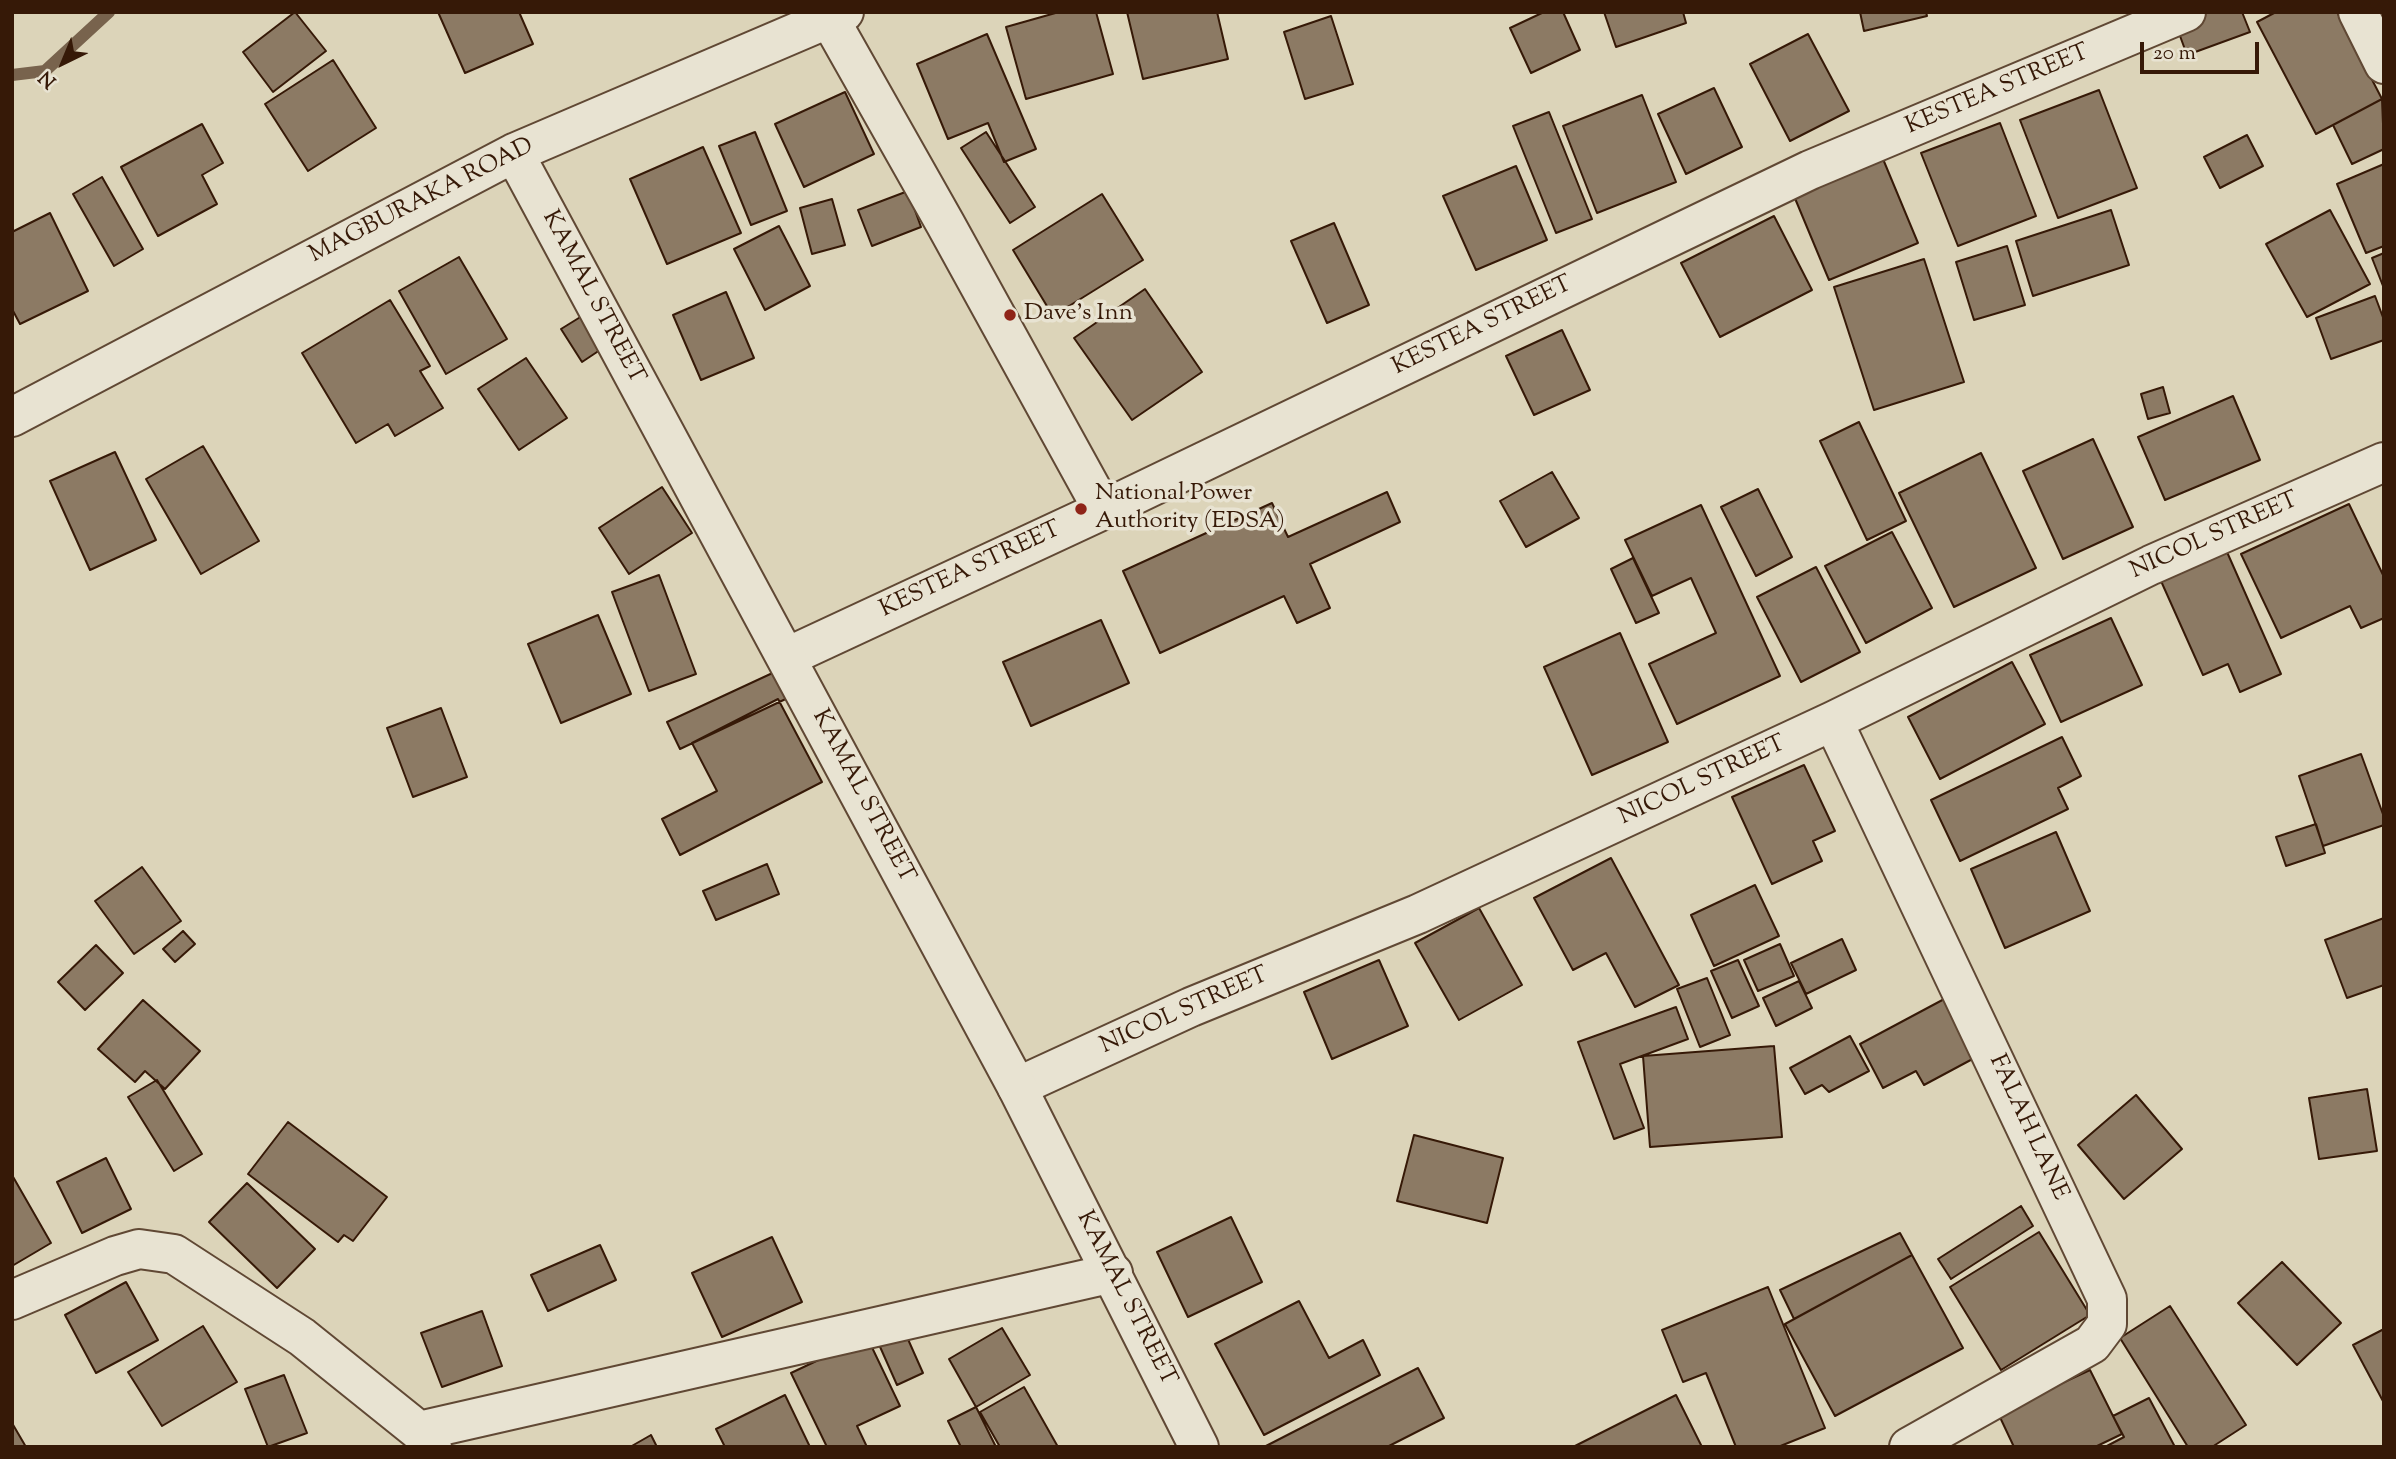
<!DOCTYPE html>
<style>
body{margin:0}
#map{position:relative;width:2396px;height:1459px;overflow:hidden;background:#dcd4b9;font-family:"Sorts Mill Goudy",serif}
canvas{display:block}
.frame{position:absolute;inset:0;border:14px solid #361907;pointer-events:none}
.north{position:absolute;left:28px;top:28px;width:70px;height:70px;-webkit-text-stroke:5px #e8e3d2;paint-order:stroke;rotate:223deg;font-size:19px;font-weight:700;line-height:28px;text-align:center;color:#361907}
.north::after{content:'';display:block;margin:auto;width:24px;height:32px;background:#361907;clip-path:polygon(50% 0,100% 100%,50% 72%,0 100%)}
.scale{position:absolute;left:2140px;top:42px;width:119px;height:32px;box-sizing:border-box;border:4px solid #361907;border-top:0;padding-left:9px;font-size:21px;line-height:24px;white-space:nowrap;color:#361907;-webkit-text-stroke:5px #e8e3d2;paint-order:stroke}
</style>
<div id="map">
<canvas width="2396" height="1459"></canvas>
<div class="frame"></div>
<div class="north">N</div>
<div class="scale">20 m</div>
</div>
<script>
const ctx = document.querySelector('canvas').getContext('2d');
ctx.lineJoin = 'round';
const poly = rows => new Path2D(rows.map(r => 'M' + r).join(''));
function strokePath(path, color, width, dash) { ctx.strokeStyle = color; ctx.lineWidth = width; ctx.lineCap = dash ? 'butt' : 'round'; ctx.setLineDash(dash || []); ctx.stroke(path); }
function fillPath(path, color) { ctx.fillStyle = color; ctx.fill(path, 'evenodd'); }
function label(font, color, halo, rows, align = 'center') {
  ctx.font = font + ' "Sorts Mill Goudy",serif'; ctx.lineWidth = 7; ctx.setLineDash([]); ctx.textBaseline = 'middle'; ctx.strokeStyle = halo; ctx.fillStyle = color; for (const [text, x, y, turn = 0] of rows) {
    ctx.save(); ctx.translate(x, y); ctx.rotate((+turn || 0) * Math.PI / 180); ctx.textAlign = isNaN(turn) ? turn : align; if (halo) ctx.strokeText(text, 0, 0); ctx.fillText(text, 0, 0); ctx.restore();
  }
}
strokePath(poly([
 [12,75,45,71,109,12]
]), '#78634d', 12);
const building = poly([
 [295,12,326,51,273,92,243,52,295,12],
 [438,12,519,12,533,44,465,73,438,12],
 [1059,12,1096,12,1113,74,1026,99,1006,27,1059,12],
 [1127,12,1217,12,1228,59,1143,79,1127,12],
 [1544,12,1563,12,1580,50,1531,73,1510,28,1544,12],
 [1604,12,1683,12,1686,23,1616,47,1604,12],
 [1860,12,1926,12,1927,16,1864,31,1860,12],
 [2209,12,2242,12,2250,32,2187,55,2176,25,2209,12],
 [2276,12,2337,12,2382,99,2316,134,2257,22,2276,12],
 [1331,16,1353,84,1305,99,1284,32,1331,16],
 [987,34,1036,149,1004,162,988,123,948,139,917,64,987,34],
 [1808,34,1849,111,1790,141,1750,64,1808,34],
 [333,60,376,128,308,171,265,104,333,60],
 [1714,88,1742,147,1686,174,1658,114,1714,88],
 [2099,90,2137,188,2058,218,2020,120,2099,90],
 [845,92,874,154,804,187,775,124,845,92],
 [1642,95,1676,182,1597,213,1563,126,1642,95],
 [2382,99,2384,149,2352,164,2333,125,2382,99],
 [1549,112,1592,219,1556,233,1513,126,1549,112],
 [2000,123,2036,216,1958,246,1921,153,2000,123],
 [202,124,223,163,202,175,217,204,158,236,121,167,202,124],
 [755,132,787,211,751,225,719,146,755,132],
 [986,132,1035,207,1010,223,961,148,986,132],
 [2247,135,2263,166,2220,188,2204,157,2247,135],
 [703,147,741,233,667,264,630,179,703,147],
 [1883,159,1918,243,1829,280,1794,196,1883,159],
 [2384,164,2384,246,2366,253,2337,184,2384,164],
 [1516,166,1547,240,1476,270,1443,196,1516,166],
 [102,177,143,249,114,266,73,194,102,177],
 [908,191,921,227,872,246,858,210,908,191],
 [1102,194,1143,260,1053,316,1013,250,1102,194],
 [832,199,845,245,812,254,800,208,832,199],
 [2111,210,2129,265,2033,296,2016,241,2111,210],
 [2330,210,2370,284,2307,317,2266,244,2330,210],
 [50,213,88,291,20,324,12,309,12,232,50,213],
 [1774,216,1812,290,1720,337,1681,263,1774,216],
 [1334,223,1369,305,1327,323,1291,241,1334,223],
 [779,226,810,286,765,310,734,249,779,226],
 [2007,246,2025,305,1974,320,1956,262,2007,246],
 [2384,253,2384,285,2383,286,2372,258,2384,253],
 [459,257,507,339,446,374,399,291,459,257],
 [1924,259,1964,382,1874,410,1834,287,1924,259],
 [1145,289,1202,372,1132,420,1074,338,1145,289],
 [726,292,754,358,701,380,673,315,726,292],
 [2375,296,2384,320,2384,340,2331,359,2316,318,2375,296],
 [390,300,430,366,420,371,443,408,395,436,388,424,356,443,302,353,390,300],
 [582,316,603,348,582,362,561,329,582,316],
 [1562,330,1590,390,1534,415,1506,356,1562,330],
 [526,358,567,418,519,450,478,389,526,358],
 [2163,387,2170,413,2148,419,2141,394,2163,387],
 [2233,396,2260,460,2165,500,2138,437,2233,396],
 [1859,422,1906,521,1867,540,1820,441,1859,422],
 [2093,439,2133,527,2063,559,2023,471,2093,439],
 [203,446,259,541,201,574,146,479,203,446],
 [115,452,156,540,90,570,50,481,115,452],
 [1981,453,2036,568,1954,607,1899,493,1981,453],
 [1552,472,1579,518,1526,547,1500,501,1552,472],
 [662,487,692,533,629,574,599,528,662,487],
 [1758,489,1792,557,1756,576,1721,507,1758,489],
 [1387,492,1400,522,1310,564,1330,608,1297,623,1284,596,1160,653,1123,571,1272,503,1288,537,1387,492],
 [2349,504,2384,577,2384,618,2361,628,2350,606,2281,638,2241,554,2349,504],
 [1701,505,1780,676,1677,724,1649,664,1716,633,1691,578,1652,596,1625,540,1701,505],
 [1892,532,1932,608,1866,643,1825,566,1892,532],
 [2227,552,2281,674,2240,692,2228,664,2203,675,2161,581,2227,552],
 [1633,558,1659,613,1636,623,1611,569,1633,558],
 [1816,567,1860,652,1801,682,1757,597,1816,567],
 [659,575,696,674,649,691,612,592,659,575],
 [598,615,631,694,561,723,528,644,598,615],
 [2111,618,2142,685,2061,722,2030,655,2111,618],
 [1101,620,1129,683,1031,726,1003,662,1101,620],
 [1620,633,1668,742,1592,775,1544,667,1620,633],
 [2012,662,2045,724,1940,779,1908,717,2012,662],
 [779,670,792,696,680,749,667,722,779,670],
 [778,699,822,782,680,855,662,819,717,791,692,743,778,699],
 [441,708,467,777,413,797,387,728,441,708],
 [2062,737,2081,776,2058,788,2068,809,1960,861,1931,800,2062,737],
 [2361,754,2384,817,2384,825,2323,846,2299,776,2361,754],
 [1804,765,1835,831,1813,841,1822,861,1772,884,1732,797,1804,765],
 [2316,824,2325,853,2286,866,2276,837,2316,824],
 [2056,832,2090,911,2005,948,1971,869,2056,832],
 [1611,858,1679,985,1635,1007,1606,953,1573,970,1534,898,1611,858],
 [767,864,779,894,716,920,703,891,767,864],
 [142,867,181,921,134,954,95,901,142,867],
 [1755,885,1779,936,1714,966,1691,915,1755,885],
 [1479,908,1522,985,1459,1020,1415,943,1479,908],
 [2384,918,2384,985,2347,998,2325,940,2384,918],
 [183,931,195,944,175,962,163,949,183,931],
 [1842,939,1856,970,1806,994,1791,963,1842,939],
 [1780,944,1794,976,1758,991,1744,960,1780,944],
 [96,945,123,973,85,1010,58,982,96,945],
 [1379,960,1408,1026,1332,1059,1304,992,1379,960],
 [1738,960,1759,1006,1732,1018,1711,971,1738,960],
 [1707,978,1730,1035,1700,1047,1677,989,1707,978],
 [1799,981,1812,1008,1776,1026,1763,998,1799,981],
 [1948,997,1980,1055,1924,1085,1916,1071,1883,1088,1860,1044,1948,997],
 [143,1000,200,1051,165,1089,145,1071,135,1082,98,1049,143,1000],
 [1676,1007,1688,1039,1620,1064,1644,1128,1614,1139,1578,1042,1676,1007],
 [1850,1036,1869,1071,1829,1092,1822,1085,1805,1094,1790,1068,1850,1036],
 [1774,1046,1782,1137,1650,1147,1643,1056,1774,1046],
 [157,1080,202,1154,174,1171,128,1097,157,1080],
 [2367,1089,2377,1151,2319,1159,2309,1098,2367,1089],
 [2136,1095,2182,1149,2124,1199,2078,1145,2136,1095],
 [288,1122,387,1197,353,1241,344,1235,338,1242,248,1174,288,1122],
 [1414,1135,1503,1158,1487,1223,1397,1201,1414,1135],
 [106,1158,131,1209,82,1233,57,1182,106,1158],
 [12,1175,51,1243,12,1266,12,1175],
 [247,1183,315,1249,277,1288,209,1222,247,1183],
 [2021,1206,2033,1226,1951,1279,1938,1259,2021,1206],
 [1231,1217,1262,1282,1188,1317,1157,1252,1231,1217],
 [2039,1232,2090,1315,2001,1370,1950,1287,2039,1232],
 [1900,1233,1912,1255,1794,1319,1780,1290,1900,1233],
 [772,1237,802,1302,722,1337,692,1273,772,1237],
 [600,1245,616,1280,548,1311,531,1275,600,1245],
 [1912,1255,1963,1348,1835,1416,1785,1324,1912,1255],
 [2282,1262,2341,1323,2297,1365,2238,1303,2282,1262],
 [126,1282,158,1340,96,1373,65,1315,126,1282],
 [1768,1287,1825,1428,1778,1447,1736,1447,1706,1373,1683,1382,1662,1330,1768,1287],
 [1299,1301,1329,1358,1363,1340,1380,1375,1264,1435,1215,1344,1299,1301],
 [2170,1306,2246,1425,2212,1447,2188,1447,2120,1338,2170,1306],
 [482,1311,502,1366,442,1387,421,1333,482,1311],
 [203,1326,237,1382,162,1426,128,1372,203,1326],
 [903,1328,923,1373,897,1385,877,1340,903,1328],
 [1002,1328,1030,1375,976,1407,949,1359,1002,1328],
 [2384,1329,2384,1403,2353,1345,2384,1329],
 [867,1337,900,1406,857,1426,867,1447,827,1447,791,1373,867,1337],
 [1418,1368,1444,1418,1387,1447,1264,1447,1418,1368],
 [2090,1370,2122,1434,2095,1447,2014,1447,1998,1413,2090,1370],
 [284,1375,307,1433,268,1447,245,1389,284,1375],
 [1024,1387,1058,1447,1000,1447,980,1412,1024,1387],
 [785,1395,810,1447,725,1447,716,1429,785,1395],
 [1676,1395,1702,1447,1573,1447,1676,1395],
 [2149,1398,2175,1447,2105,1447,2124,1437,2113,1416,2149,1398],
 [976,1407,996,1447,961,1447,948,1421,976,1407],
 [12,1423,26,1447,12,1447,12,1423],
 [651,1435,657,1447,630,1447,651,1435]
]);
fillPath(building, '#8c7a64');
strokePath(building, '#361907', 2);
const minor = poly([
 [2358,12,2384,64],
 [829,18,946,225,1103,510],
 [787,657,1103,510,1810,170,2186,12],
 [1833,721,2107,1299,2107,1324,2092,1344,1909,1447],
 [1017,1087,1191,1007,1418,914,1833,721,2151,565,2384,462],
 [12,1300,115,1256,139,1249,174,1254,302,1337,419,1431,432,1447],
 [419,1431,1113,1273]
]);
const tertiary = poly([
 [514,153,1017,1087,1199,1447],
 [12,417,514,153,844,12]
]);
strokePath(minor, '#604834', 42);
strokePath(tertiary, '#604834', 42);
strokePath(minor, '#e8e3d2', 38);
strokePath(tertiary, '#e8e3d2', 38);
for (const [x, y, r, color] of [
 [1010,315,7,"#8f2418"],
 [1081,509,7,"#8f2418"]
]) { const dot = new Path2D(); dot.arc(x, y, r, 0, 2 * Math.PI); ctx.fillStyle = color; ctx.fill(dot); strokePath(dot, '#e8e3d2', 2.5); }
label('24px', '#361907', '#e8e3d2', [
 ["KESTEA STREET",1998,91,-23],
 ["MAGBURAKA ROAD",422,202,-27],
 ["KAMAL STREET",592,298,62],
 ["KESTEA STREET",1483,327,-26],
 ["NICOL STREET",2215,537,-24],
 ["KESTEA STREET",971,571,-25],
 ["NICOL STREET",1703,782,-25],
 ["KAMAL STREET",862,797,62],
 ["NICOL STREET",1185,1012,-24],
 ["FALAH LANE",2027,1128,65],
 ["KAMAL STREET",1125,1299,63]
]);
label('24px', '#361907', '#e8e3d2', [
 ["Dave's Inn",1024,315],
 ["National Power",1095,495],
 ["Authority (EDSA)",1095,523]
], 'left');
</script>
